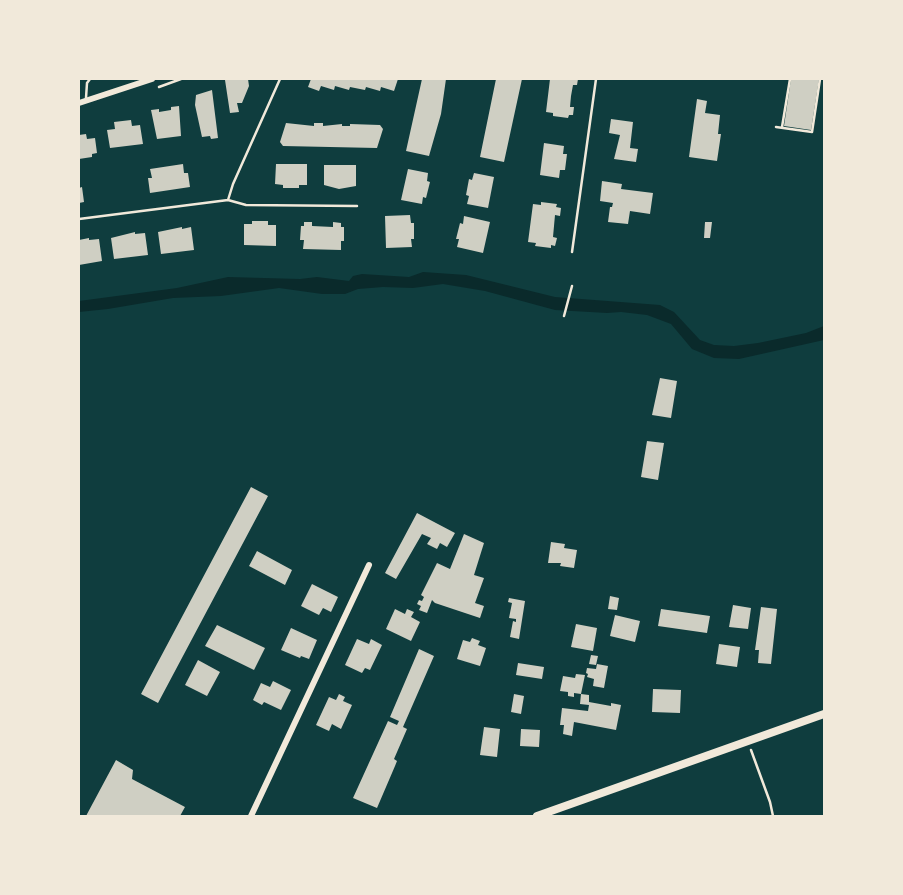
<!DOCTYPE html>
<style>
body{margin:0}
#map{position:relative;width:903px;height:895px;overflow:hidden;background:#0f3d3e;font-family:"Nunito Sans",sans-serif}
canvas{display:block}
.frame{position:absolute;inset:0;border:80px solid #f1e9da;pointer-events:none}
</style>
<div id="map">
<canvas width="903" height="895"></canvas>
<div class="frame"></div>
</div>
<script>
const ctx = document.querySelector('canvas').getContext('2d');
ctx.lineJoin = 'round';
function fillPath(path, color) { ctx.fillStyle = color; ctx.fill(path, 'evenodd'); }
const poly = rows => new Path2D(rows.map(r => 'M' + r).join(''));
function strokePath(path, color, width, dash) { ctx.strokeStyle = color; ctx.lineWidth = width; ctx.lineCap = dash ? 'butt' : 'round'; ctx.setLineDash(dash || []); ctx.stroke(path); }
fillPath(poly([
 [423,272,466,275,555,297,660,305,674,312,700,340,714,345,734,346,758,343,806,333,824,326,824,340,739,359,714,358,692,349,671,324,647,315,621,312,607,313,555,310,485,291,443,284,413,288,383,287,358,289,345,294,322,294,279,288,221,296,173,298,108,309,79,312,79,301,177,288,228,277,300,279,317,277,349,281,353,276,362,274,409,277]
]), '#0a2a2b');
fillPath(poly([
 [248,79,249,86,242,103,237,103,239,112,230,113,225,80],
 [311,79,398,79,394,91,381,87,380,91,366,87,365,90,350,87,349,90,335,86,334,90,321,86,319,91,308,87],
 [422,79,446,79,441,114,429,156,406,151],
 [496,79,522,79,504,162,480,157],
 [550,79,578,79,577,85,573,85,571,96,570,107,574,107,573,115,569,115,568,118,553,116,553,113,546,112],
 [791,79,819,79,811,130,784,126],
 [212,90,218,138,211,139,210,136,202,137,195,105,196,95],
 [697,99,707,101,705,113,720,115,718,134,721,134,717,161,689,157],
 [179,106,181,136,157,139,151,110,159,109,159,112,171,110,171,107],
 [611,119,633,122,630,148,638,149,636,162,614,159,620,135,609,133],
 [131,120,132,126,140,125,143,144,110,148,107,130,115,129,114,122],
 [286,123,314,126,314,123,323,123,323,126,342,124,342,126,350,126,350,124,380,125,383,129,377,148,283,146,280,142],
 [86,134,87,139,95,138,97,153,92,154,92,157,79,159,79,135],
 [544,143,564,146,563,154,567,154,565,170,560,170,559,178,540,175],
 [183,164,184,173,188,173,190,187,150,193,148,178,152,178,150,169],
 [276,164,307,164,307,185,299,185,299,188,283,188,283,185,275,184],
 [324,165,356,165,356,186,339,189,324,185],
 [408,169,428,173,427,181,430,182,426,198,423,197,422,204,401,200],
 [474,173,494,177,488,208,467,204,469,196,466,195,469,179,472,180],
 [602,181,622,184,621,189,653,193,650,214,630,211,628,224,608,222,610,207,612,207,613,203,600,201],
 [82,187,84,202,79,203,79,188],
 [541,202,557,204,556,207,561,208,560,216,555,215,553,237,557,238,555,246,551,245,551,248,535,246,536,243,528,242,533,204,541,205],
 [410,215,411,223,414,223,414,239,411,239,412,247,386,248,385,216],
 [464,216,490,222,483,253,457,247,459,239,456,239,460,223,463,224],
 [252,221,268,221,268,225,276,225,276,246,244,245,244,224,252,224],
 [304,222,312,222,312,226,333,227,333,222,341,223,341,227,344,227,344,241,341,241,341,250,303,249,304,240,300,240,301,226,304,226],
 [705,222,712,222,710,238,704,238],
 [182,227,182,229,191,227,194,250,161,254,158,232],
 [135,232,135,234,145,233,148,255,114,259,111,238],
 [89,238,89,240,99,239,102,261,79,265,79,240],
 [660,378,677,381,671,418,652,415],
 [647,441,664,443,658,480,641,477],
 [251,487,268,496,158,703,141,694],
 [417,513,455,533,447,547,440,543,437,549,427,544,431,538,422,534,396,579,385,573],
 [464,534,484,543,474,575,484,578,475,603,484,606,480,618,435,603,432,600,427,613,419,610,421,606,417,604,419,600,422,601,424,597,421,595,437,563,450,569],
 [551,542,565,544,564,548,577,550,574,568,560,566,561,563,548,563],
 [257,551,292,570,285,585,249,566],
 [312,584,338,597,331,612,323,608,319,615,301,606],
 [610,596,619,598,617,610,608,609],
 [509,598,525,601,519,639,510,637,513,621,516,622,516,619,509,618,512,603,508,602],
 [733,605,751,608,748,629,729,627],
 [761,607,777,609,771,664,758,663,759,650,755,650],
 [395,609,405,614,407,609,414,612,411,617,420,622,411,641,386,629],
 [661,609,710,616,707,633,658,626],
 [615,615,640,621,635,642,610,636],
 [576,624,597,628,593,651,571,647],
 [217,625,265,648,254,670,205,646],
 [291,628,317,640,309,659,301,656,300,658,281,650],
 [472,638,480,641,478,645,486,648,480,666,457,659,463,640,470,642],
 [357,639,369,644,371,639,382,645,370,670,365,668,362,673,345,665],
 [719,644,740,647,737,667,716,664],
 [419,649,434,656,403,727,407,729,394,759,397,761,395,766,377,808,353,798,388,721,397,725,399,721,390,717],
 [591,655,598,656,596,665,589,664],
 [198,660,220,672,207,696,185,685],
 [518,663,544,667,542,679,516,675],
 [597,664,608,666,604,688,593,686,594,679,587,677,588,674,586,673,587,668,596,669],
 [576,674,585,675,581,694,574,693,574,697,568,696,568,692,560,691,563,676,575,678],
 [273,681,291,690,281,710,264,702,262,705,253,700,261,683,270,687],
 [653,689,681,690,680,713,652,712],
 [339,694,345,697,343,701,352,705,341,729,332,724,329,731,316,725,329,697,336,700],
 [514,694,524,696,521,714,511,712],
 [581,694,589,695,589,702,611,706,611,703,621,705,616,730,574,722,572,736,563,734,564,725,560,725,562,708,588,711,589,705,580,704],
 [484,727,500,729,497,757,480,755],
 [521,729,540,730,539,747,520,746],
 [116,760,133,770,132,779,185,807,180,816,86,816]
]), '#cfcfc3');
strokePath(poly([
 [159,87,181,79],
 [776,127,812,132,820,79],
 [782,127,790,79],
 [564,316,572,286],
 [751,750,770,802,773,816]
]), '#f1e9da', 2.5);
strokePath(poly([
 [86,98,87,83,90,79],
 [228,200,246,205,357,206],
 [79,219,228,200,233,184,280,79],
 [572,252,596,79]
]), '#f1e9da', 2.5);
strokePath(poly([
 [79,103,152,79],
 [251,816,369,565]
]), '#f1e9da', 6);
strokePath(poly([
 [537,816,824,714]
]), '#f1e9da', 8);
</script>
